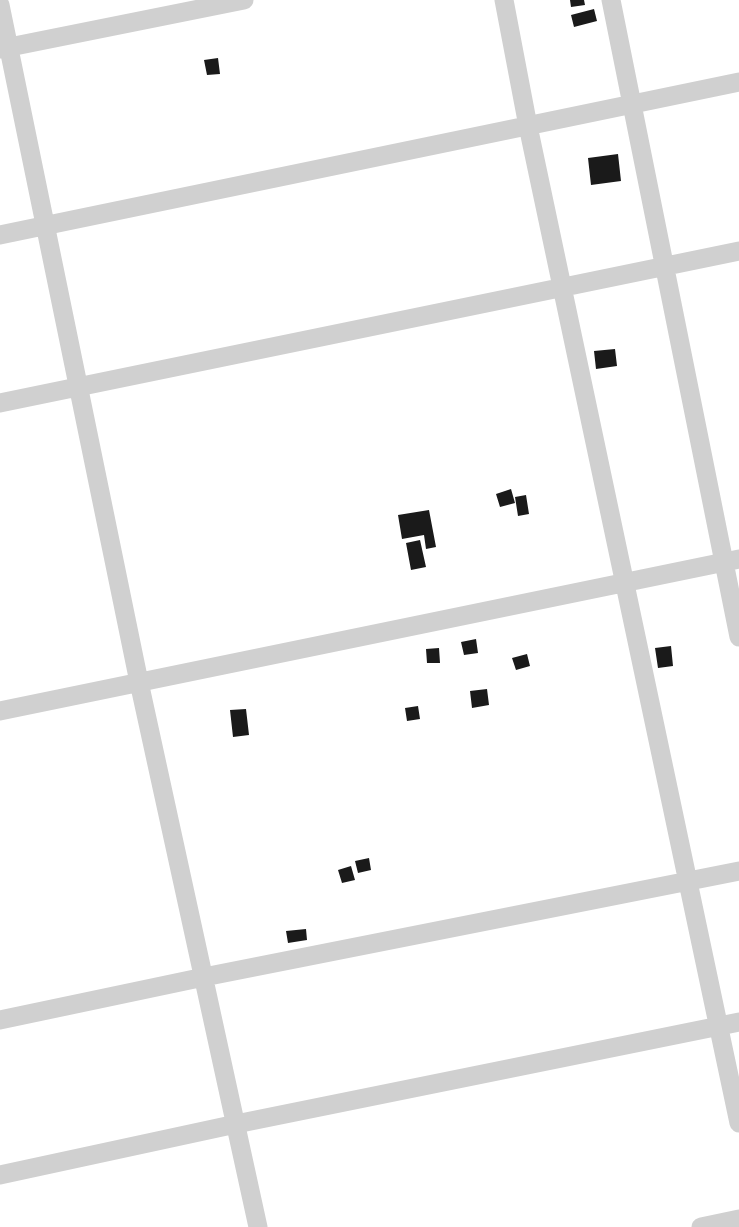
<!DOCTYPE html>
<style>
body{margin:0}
canvas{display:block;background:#fff}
</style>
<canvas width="739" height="1227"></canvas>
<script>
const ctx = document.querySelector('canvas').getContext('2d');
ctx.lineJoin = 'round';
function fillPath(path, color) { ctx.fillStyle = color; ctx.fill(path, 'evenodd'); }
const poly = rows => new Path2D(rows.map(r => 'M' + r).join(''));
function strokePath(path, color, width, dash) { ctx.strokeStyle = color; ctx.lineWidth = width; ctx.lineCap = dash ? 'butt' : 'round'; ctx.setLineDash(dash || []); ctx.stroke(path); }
fillPath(poly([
 [570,0,584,0,585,5,571,7],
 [594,9,597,21,574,27,571,15],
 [218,58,220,74,207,75,204,60],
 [618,154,621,181,591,185,588,158],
 [615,349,617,366,596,369,594,351],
 [511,489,515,503,500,507,496,494],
 [526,495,529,514,518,516,515,497],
 [429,510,436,547,426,549,424,535,402,539,398,515],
 [420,540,426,567,411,570,406,543],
 [476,639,478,653,464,655,461,642],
 [671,646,673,666,658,668,655,648],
 [439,648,440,663,427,663,426,649],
 [527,654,530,666,516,670,512,658],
 [487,689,489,705,472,708,470,691],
 [418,706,420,719,407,721,405,708],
 [246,709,249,735,233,737,230,710],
 [369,858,371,870,358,873,355,861],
 [351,866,355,880,342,883,338,870],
 [306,929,307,940,288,943,286,931]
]), '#1a1a1a');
strokePath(poly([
 [504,0,528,126,739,1123],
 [611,0,739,637],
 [0,5,139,682,258,1227],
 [0,49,244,0],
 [0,235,739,82],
 [0,403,739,251],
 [0,711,739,559],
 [0,1020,204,977,739,871],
 [0,1175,236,1124,739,1022],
 [701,1227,739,1219]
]), '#d0d0d0', 19);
</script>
